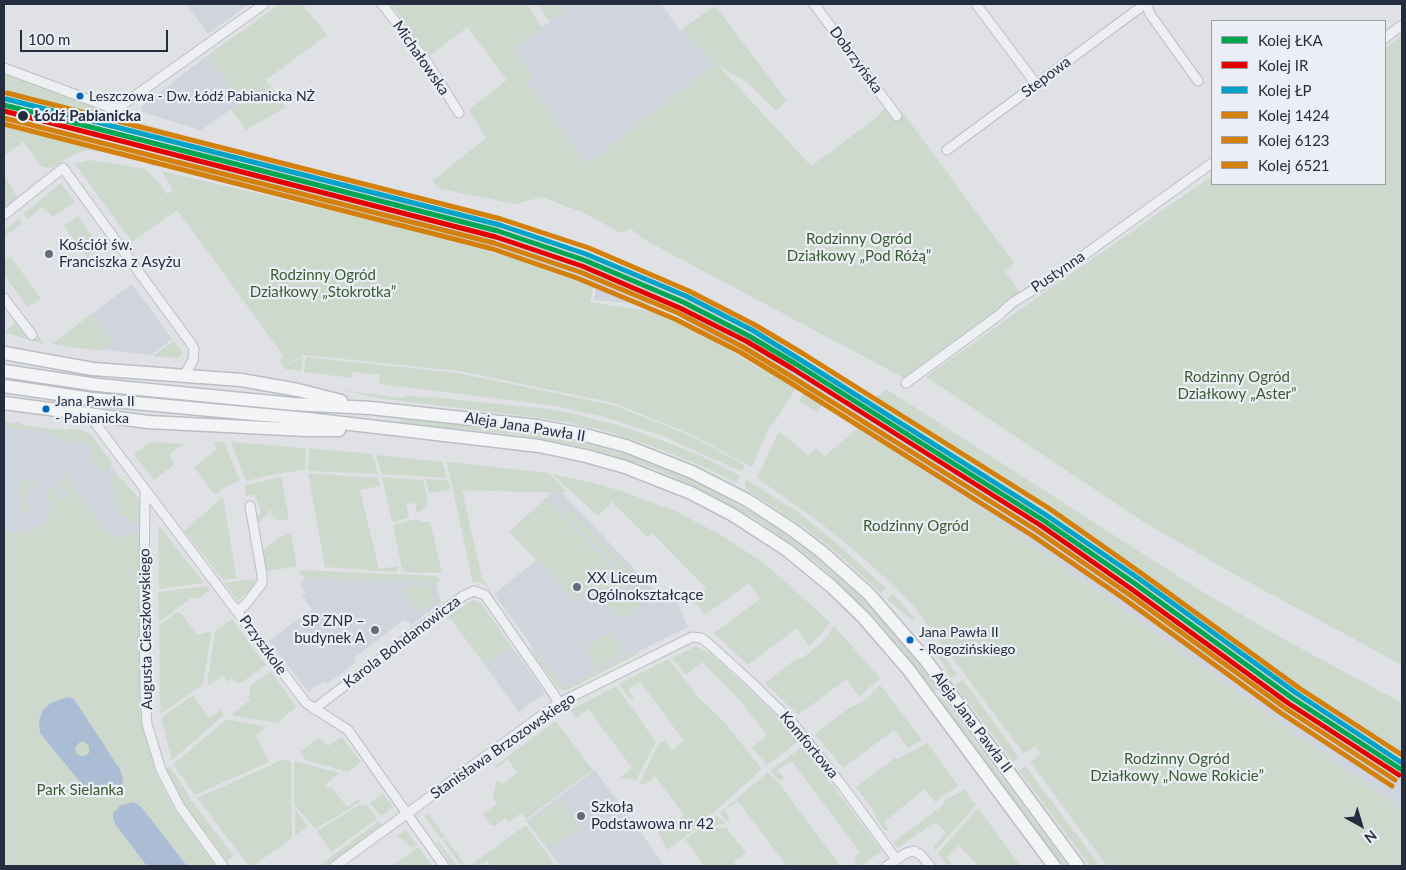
<!DOCTYPE html>
<meta charset="utf-8">
<style>
body{margin:0}
#map{position:relative;width:1406px;height:870px;overflow:hidden;background:#dfe1e5;font-family:Lato,sans-serif}
canvas{display:block}
.frame{position:absolute;inset:0;border:5px solid #242d3f;pointer-events:none}
.legend{position:absolute;left:1211px;top:20px;width:175px;height:165px;box-sizing:border-box;background:#ebeff5;border:1px solid #9ba1ac;margin:0;padding:6px 9px;list-style:none;font-size:15px;color:#242d3f}
.legend li{display:flex;align-items:center;gap:10px;height:25px}
.legend b{width:25px;border:1px solid #9ba1ac}
.north{position:absolute;left:1336px;top:800px;width:50px;height:50px;-webkit-text-stroke:4px #ebeff5;paint-order:stroke;rotate:141deg;font-size:14px;font-weight:700;line-height:20px;text-align:center;color:#242d3f}
.north::after{content:'';display:block;margin:auto;width:18px;height:22px;background:#242d3f;clip-path:polygon(50% 0,100% 100%,50% 72%,0 100%)}
.scale{position:absolute;left:20px;top:30px;width:148px;height:22px;box-sizing:border-box;border:2px solid #242d3f;border-top:0;padding-left:6px;font-size:15px;line-height:18px;white-space:nowrap;color:#242d3f;-webkit-text-stroke:4px #ebeff5;paint-order:stroke}
</style>
<div id="map">
<canvas width="1406" height="870"></canvas>
<div class="frame"></div>
<ul class="legend">
<li><b style="height:6px;background:#00a651"></b>Kolej ŁKA</li>
<li><b style="height:6px;background:#e50000"></b>Kolej IR</li>
<li><b style="height:6px;background:#02a3c7"></b>Kolej ŁP</li>
<li><b style="height:6px;background:#d3800d"></b>Kolej 1424</li>
<li><b style="height:6px;background:#d3800d"></b>Kolej 6123</li>
<li><b style="height:6px;background:#d3800d"></b>Kolej 6521</li>
</ul>
<div class="north">N</div>
<div class="scale">100 m</div>
</div>
<script>
const ctx = document.querySelector('canvas').getContext('2d');
ctx.lineJoin = 'round';
function fillPath(path, color) { ctx.fillStyle = color; ctx.fill(path, 'evenodd'); }
const poly = rows => new Path2D(rows.map(r => 'M' + r).join(''));
function strokePath(path, color, width, dash) { ctx.strokeStyle = color; ctx.lineWidth = width; ctx.lineCap = dash ? 'butt' : 'round'; ctx.setLineDash(dash || []); ctx.stroke(path); }
function label(font, color, halo, rows, align = 'center') {
  ctx.font = font + ' Lato,sans-serif'; ctx.lineWidth = 4.5; ctx.setLineDash([]); ctx.textBaseline = 'middle'; ctx.strokeStyle = halo; ctx.fillStyle = color; for (const [text, x, y, turn = 0] of rows) {
    ctx.save(); ctx.translate(x, y); ctx.rotate((+turn || 0) * Math.PI / 180); ctx.textAlign = isNaN(turn) ? turn : align; if (halo) ctx.strokeText(text, 0, 0); ctx.fillText(text, 0, 0); ctx.restore();
  }
}
fillPath(poly([
 [186,4,249,4,208,34],
 [559,4,661,4,680,30,717,64,586,164,527,82,513,49,564,11],
 [207,56,242,102,201,130,142,112,142,106],
 [182,141,522,233,606,261,698,304,762,339,1028,504,1087,544,1320,711,1402,762,1402,810,992,516,858,428,862,422,825,400,808,385,773,363,766,371,663,306,594,300,596,287,588,280,528,259,371,216,174,169],
 [132,284,172,339,151,355,102,349,113,342,91,314],
 [4,421,15,424,16,422,26,426,62,430,76,429,84,431,92,436,111,462,110,466,116,475,108,481,140,515,141,540,123,539,109,534,102,527,49,515,42,525,23,533,14,533,4,530],
 [552,493,562,493,658,594,660,596,668,589,675,596,688,627,638,652,637,650,563,688,494,594,537,560,509,532],
 [305,576,330,579,436,582,441,603,411,625,405,619,354,658,356,662,352,665,327,684,324,681,308,692,269,641,312,609,302,596,306,593,301,586],
 [511,646,545,693,519,712,485,665],
 [595,770,665,866,560,866,526,821]
]), '#d0d4dc');
fillPath(poly([
 [280,4,302,4,327,35,266,80,286,107,246,130,231,110,242,102,207,56],
 [391,4,527,4,542,28,513,49,532,74,531,78,527,82,586,164,716,64,680,30,715,6,787,101,777,110,775,110,748,83,719,66,811,166,877,117,885,107,894,120,901,115,904,114,1014,263,1005,272,1021,294,904,378,645,240,631,229,621,233,582,212,541,197,516,204,441,189,432,181,486,138,469,109,507,80,468,27,429,56],
 [538,4,559,4,564,11,549,21],
 [1402,35,1402,665,1232,573,1142,521,926,377,1042,294,1212,176,1212,184,1385,184,1385,49],
 [4,73,112,113,174,133,178,140,4,96],
 [4,123,13,126,172,165,153,166,148,163,108,153,86,150,72,155,56,166,49,168,41,166,23,142,4,156],
 [91,160,145,169,160,184,167,194,173,190,162,171,378,222,524,261,591,285,593,287,590,302,669,314,764,371,766,371,773,362,801,380,779,415,768,429,753,466,750,466,690,434,614,403,459,371,305,355,289,363,177,210,132,242,75,164],
 [4,175,18,197,17,199,4,210],
 [61,183,75,202,53,217,42,207,28,218,23,214],
 [78,216,96,241,88,259,64,226],
 [19,218,22,223,4,237,4,231],
 [10,256,41,298,28,307,4,275,4,261],
 [91,314,113,342,100,351,52,344],
 [26,317,44,344,4,332,16,322,27,337,38,339,23,319],
 [174,341,183,353,178,358,153,356],
 [283,356,289,364,303,357,301,371,285,369,280,362],
 [306,357,457,373,613,405,689,435,745,465,742,472,660,435,601,416,550,405,379,384,380,375,353,372,352,378,304,372],
 [826,369,867,396,874,397,882,394,886,389,1198,589,1280,637,1402,703,1402,762,1320,711,1087,544,1028,504,821,374],
 [808,385,825,400,817,412,799,401],
 [339,390,403,398,406,396,439,398,548,409,574,414,620,426,663,441,701,456,740,476,737,482,734,482,702,466,654,447,607,431,570,423,535,417,385,399],
 [400,419,514,430,564,438,629,455,692,480,751,512,783,532,815,556,859,595,876,613,914,657,937,689,934,692,910,660,875,618,818,564,754,518,697,488,655,469,583,447,519,435,400,423],
 [4,421,15,424,16,422,26,426,62,430,76,429,84,431,92,436,111,462,111,466,120,478,125,482,140,500,140,519,136,523,128,523,127,516,121,514,114,505,117,498,108,481,116,474,110,466,102,472,91,460,91,455,93,450,77,438,70,445,44,431,4,427],
 [858,428,992,516,1402,810,1402,866,1107,866,1030,762,1041,754,1035,746,1024,754,912,604,869,563,822,524,757,478,779,431,808,455,816,448,825,456],
 [213,441,224,442,239,479,239,481,227,486,215,495,194,467,217,449],
 [151,442,184,444,169,455,175,464,154,480,134,454],
 [231,442,305,448,306,449,305,470,275,474,246,481],
 [309,448,372,454,378,474,308,471],
 [376,455,442,462,447,478,381,474],
 [447,462,549,473,567,492,562,493,462,490,482,578,490,589,482,583,473,582,472,579],
 [68,472,73,476,68,481,106,532,111,535,123,539,127,532,136,533,140,537,140,709,142,725,157,776,174,809,216,866,4,866,4,530,14,533,23,533,42,525,49,515,42,511,51,511,53,501,46,499,49,488,53,487,62,500,70,494,66,488,63,490,60,483,62,477],
 [308,473,378,478,380,486,360,490,379,569,398,566,398,569,395,572,325,567],
 [552,474,598,484,627,493,675,511,721,535,764,563,830,622,817,639,809,646,797,628,748,665,714,633,760,599,749,583,705,615,694,601,706,588,652,533,647,537,612,502,598,516],
 [281,477,289,519,277,521,275,517,272,516,270,509,268,510,268,515,262,518,262,522,258,522,255,518,261,513,256,496,251,494,246,497,245,485],
 [382,477,423,480,427,496,427,505,424,509,417,513,415,503,406,504,409,518,392,522],
 [426,479,448,480,450,489,429,493],
 [24,480,34,482,38,487,37,489,31,487,28,488,26,505,32,508,25,513,21,513,20,484],
 [747,480,799,513,834,541,886,588,881,593,834,550,809,531,746,489,745,485],
 [223,497,236,575,238,578,223,580,184,531],
 [546,498,643,602,623,621,590,587,576,600,509,532],
 [571,508,650,593,645,598,565,514],
 [417,519,420,522,430,522,442,573,405,572,402,568,393,525],
 [158,526,160,527,204,583,159,589],
 [291,533,297,566,265,572,262,551,278,538],
 [301,570,437,576,440,582,330,579,301,576,299,573],
 [254,579,256,581,254,586,238,601,224,583],
 [412,585,431,586,437,603,413,612,405,588],
 [205,586,210,590,198,599,191,598,159,622,158,592],
 [893,594,908,610,915,619,913,621,887,599],
 [473,600,481,603,511,646,485,665,448,616],
 [177,612,181,613,197,635,212,631,203,684,161,714,160,700,159,625],
 [232,619,266,665,241,683,235,682,232,678,228,682,223,675,209,685,207,685,215,631],
 [834,626,880,678,859,697,847,679,798,715,765,683,797,658,801,659,822,643],
 [613,632,623,653,595,668,585,647],
 [532,646,563,688,637,650,639,653,566,691,559,689,534,655],
 [696,646,711,654,786,724,799,741,767,765,752,748,767,735,736,696,702,662,686,675,672,658],
 [936,646,957,674,951,679,933,647],
 [669,659,699,698,725,723,762,769,697,827,678,827,673,824,684,815,655,776,644,785,639,784,658,745,665,740,672,750,684,741,640,682,628,690,634,698,631,700,619,684],
 [271,671,296,707,277,723,234,716,232,714,250,700,247,696,250,696,250,686],
 [963,680,1019,757,1014,761,1011,760,955,685],
 [880,685,922,740,908,748,894,730,843,768,815,734,849,708,863,702],
 [616,686,656,742,636,780,620,777,632,768,588,709,576,718,571,711,572,709],
 [194,696,209,718,220,710,224,715,172,760,161,718,190,697],
 [941,696,1068,866,1063,866,938,698],
 [227,719,267,727,256,735,269,762,195,795,173,764],
 [556,721,593,770,526,819,521,813,509,822,505,818,494,826,491,825,483,814,497,804,493,798,497,779,502,784,517,773,508,759,497,768,495,766],
 [342,737,361,762,348,772,306,760,300,752,319,738,328,746],
 [927,743,959,786,942,796,936,803,925,789,884,822,889,829,885,831,876,818,874,811,856,787,895,758,897,759],
 [803,746,882,851,861,866,851,866,857,862,854,858,860,853,792,761,777,770,784,778,780,781,770,771],
 [282,760,291,761,292,838,253,866,249,866,197,798],
 [294,761,340,773,326,784,328,788,331,786,347,807,358,799,360,802,316,829,294,805],
 [170,766,192,801,234,856,227,861,179,798,165,769],
 [1025,766,1100,866,1090,866,1019,771],
 [768,772,780,784,840,866,787,866,738,801,724,810,730,819,726,821,720,813],
 [963,788,976,805,935,851,934,846,946,832,940,826,933,823,898,848,893,842,942,806,945,800,961,792],
 [383,793,393,807,381,816,370,803],
 [561,800,581,826,549,849,529,822],
 [361,804,363,806,367,804,377,819,331,852,317,831],
 [978,808,1021,866,975,866,977,864,959,846,946,858,954,866,948,866,938,853],
 [295,809,308,826,295,836],
 [428,814,445,836,441,839,424,816],
 [717,815,725,824,702,827,716,816],
 [659,819,666,825,674,829,695,829,667,850,656,827,655,822],
 [379,821,382,825,327,866,319,866],
 [526,825,556,866,491,866,487,861,480,866,469,866],
 [726,827,746,853,734,862,737,866,704,866,685,839,698,830],
 [404,831,407,832,417,845,412,848,397,835],
 [446,839,466,866,462,866,443,841],
 [439,842,457,866,450,866,446,856,437,844],
 [418,847,433,866,392,866]
]), '#ced9ce');
fillPath(poly([
 [67,697,74,699,119,768,122,775,123,782,119,789,110,797,95,796,88,792,40,733,39,720,43,710,51,703],
 [80,742,84,742,89,746,89,753,85,756,80,756,76,753,75,748],
 [134,802,142,808,187,866,147,866,116,825,113,819,113,813,121,805]
]), '#aabdd4');
const minor = poly([
 [382,4,427,62,459,113],
 [814,4,897,116],
 [976,4,1036,84],
 [1146,4,1150,14,1198,81],
 [1385,38,1402,25],
 [4,68,109,107,118,108,264,4],
 [947,150,1145,4],
 [4,215,63,168,192,345,194,349,193,360,184,376],
 [4,298,32,335],
 [906,383,999,315,1012,303,1048,281,1212,163],
 [89,415,306,703,348,730,444,866],
 [145,492,144,591,145,695,147,724,161,770,180,807,223,866],
 [238,611,246,604,262,583,262,575,250,506],
 [314,709,463,596,474,591,485,595,553,693,559,703],
 [335,866,559,703,692,637,701,638,708,643,751,682,792,722,844,788,896,859],
 [887,866,906,853,914,851,921,855,930,866]
]);
const primary = poly([
 [4,353,93,369,241,380,298,390,341,401],
 [4,371,98,385,293,404,370,408,537,426,585,435,626,446,692,472,747,500,793,530,822,552,869,594,925,659,1078,866],
 [4,386,92,399,308,419,539,446,586,456,625,467,691,493,733,515,787,550,832,587,864,618,908,669,1054,866],
 [4,403,148,422,306,430,339,430]
]);
strokePath(minor, '#bdbfc3', 11);
strokePath(primary, '#bbbec3', 15);
strokePath(minor, '#eeeff2', 9);
strokePath(primary, '#f3f4f5', 12);
strokePath(poly([
 [4,105,498,231,584,260,683,302,749,336,796,364,1043,520,1134,583,1292,698,1402,770]
]), '#00a651', 5);
strokePath(poly([
 [4,111,496,237,582,266,680,308,746,341,793,369,1040,525,1130,588,1288,703,1399,775]
]), '#e50000', 5);
strokePath(poly([
 [6,99,500,225,586,254,686,296,752,330,799,359,1046,515,1138,578,1296,693,1402,763]
]), '#02a3c7', 5);
strokePath(poly([
 [4,118,494,243,580,272,678,313,743,347,789,375,1036,530,1127,593,1285,708,1395,780]
]), '#d3800d', 5);
strokePath(poly([
 [7,93,501,219,589,248,689,291,755,325,802,353,1050,509,1141,573,1299,688,1402,755]
]), '#d3800d', 5);
strokePath(poly([
 [4,124,493,249,577,278,675,319,740,352,786,380,1033,536,1123,598,1281,713,1392,786]
]), '#d3800d', 5);
for (const [x, y, r, color] of [
 [80,96,4.5,"#0065bd"],
 [23,116,6,"#242d3f"],
 [49,254,5,"#656c79"],
 [46,409,4.5,"#0065bd"],
 [577,587,5,"#656c79"],
 [375,630,5,"#656c79"],
 [910,640,4.5,"#0065bd"],
 [581,816,5,"#656c79"]
]) { const dot = new Path2D(); dot.arc(x, y, r, 0, 2 * Math.PI); ctx.fillStyle = color; ctx.fill(dot); strokePath(dot, '#ebeff5', 2); }
label('14px', '#242d3f', '#ebeff5', [
 ["Leszczowa - Dw. Łódź Pabianicka NŻ",89,96],
 ["Jana Pawła II",55,401],
 ["- Pabianicka",55,418],
 ["Jana Pawła II",919,632],
 ["- Rogozińskiego",919,649]
], 'left');
label('15px', '#242d3f', '#ebeff5', [
 ["Michałowska",421,58,55],
 ["Dobrzyńska",856,60,54],
 ["Stepowa",1046,77,-37],
 ["Pustynna",1058,272,-34],
 ["Aleja Jana Pawła II",525,427,9],
 ["Augusta Cieszkowskiego",146,629,-91],
 ["Karola Bohdanowicza",402,642,-37],
 ["Przyszkole",263,645,54],
 ["Aleja Jana Pawła II",972,722,53],
 ["Komfortowa",809,745,50],
 ["Stanisława Brzozowskiego",503,746,-35]
]);
label('bold 15px', '#242d3f', '#ebeff5', [
 ["Łódź Pabianicka",34,116]
], 'left');
label('15px', '#375c30', '#ebeff5', [
 ["Rodzinny Ogród",859,239],
 ["Działkowy „Pod Różą”",859,256],
 ["Rodzinny Ogród",323,275],
 ["Działkowy „Stokrotka”",323,292],
 ["Rodzinny Ogród",1237,377],
 ["Działkowy „Aster”",1237,394],
 ["Rodzinny Ogród",916,526],
 ["Rodzinny Ogród",1177,759],
 ["Działkowy „Nowe Rokicie”",1177,776],
 ["Park Sielanka",80,790]
]);
label('15px', '#242d3f', '#ebeff5', [
 ["Kościół św.",59,245],
 ["Franciszka z Asyżu",59,262],
 ["XX Liceum",587,578],
 ["Ogólnokształcące",587,595],
 ["SP ZNP –",365,621,"right"],
 ["budynek A",365,638,"right"],
 ["Szkoła",591,807],
 ["Podstawowa nr 42",591,824]
], 'left');
</script>
